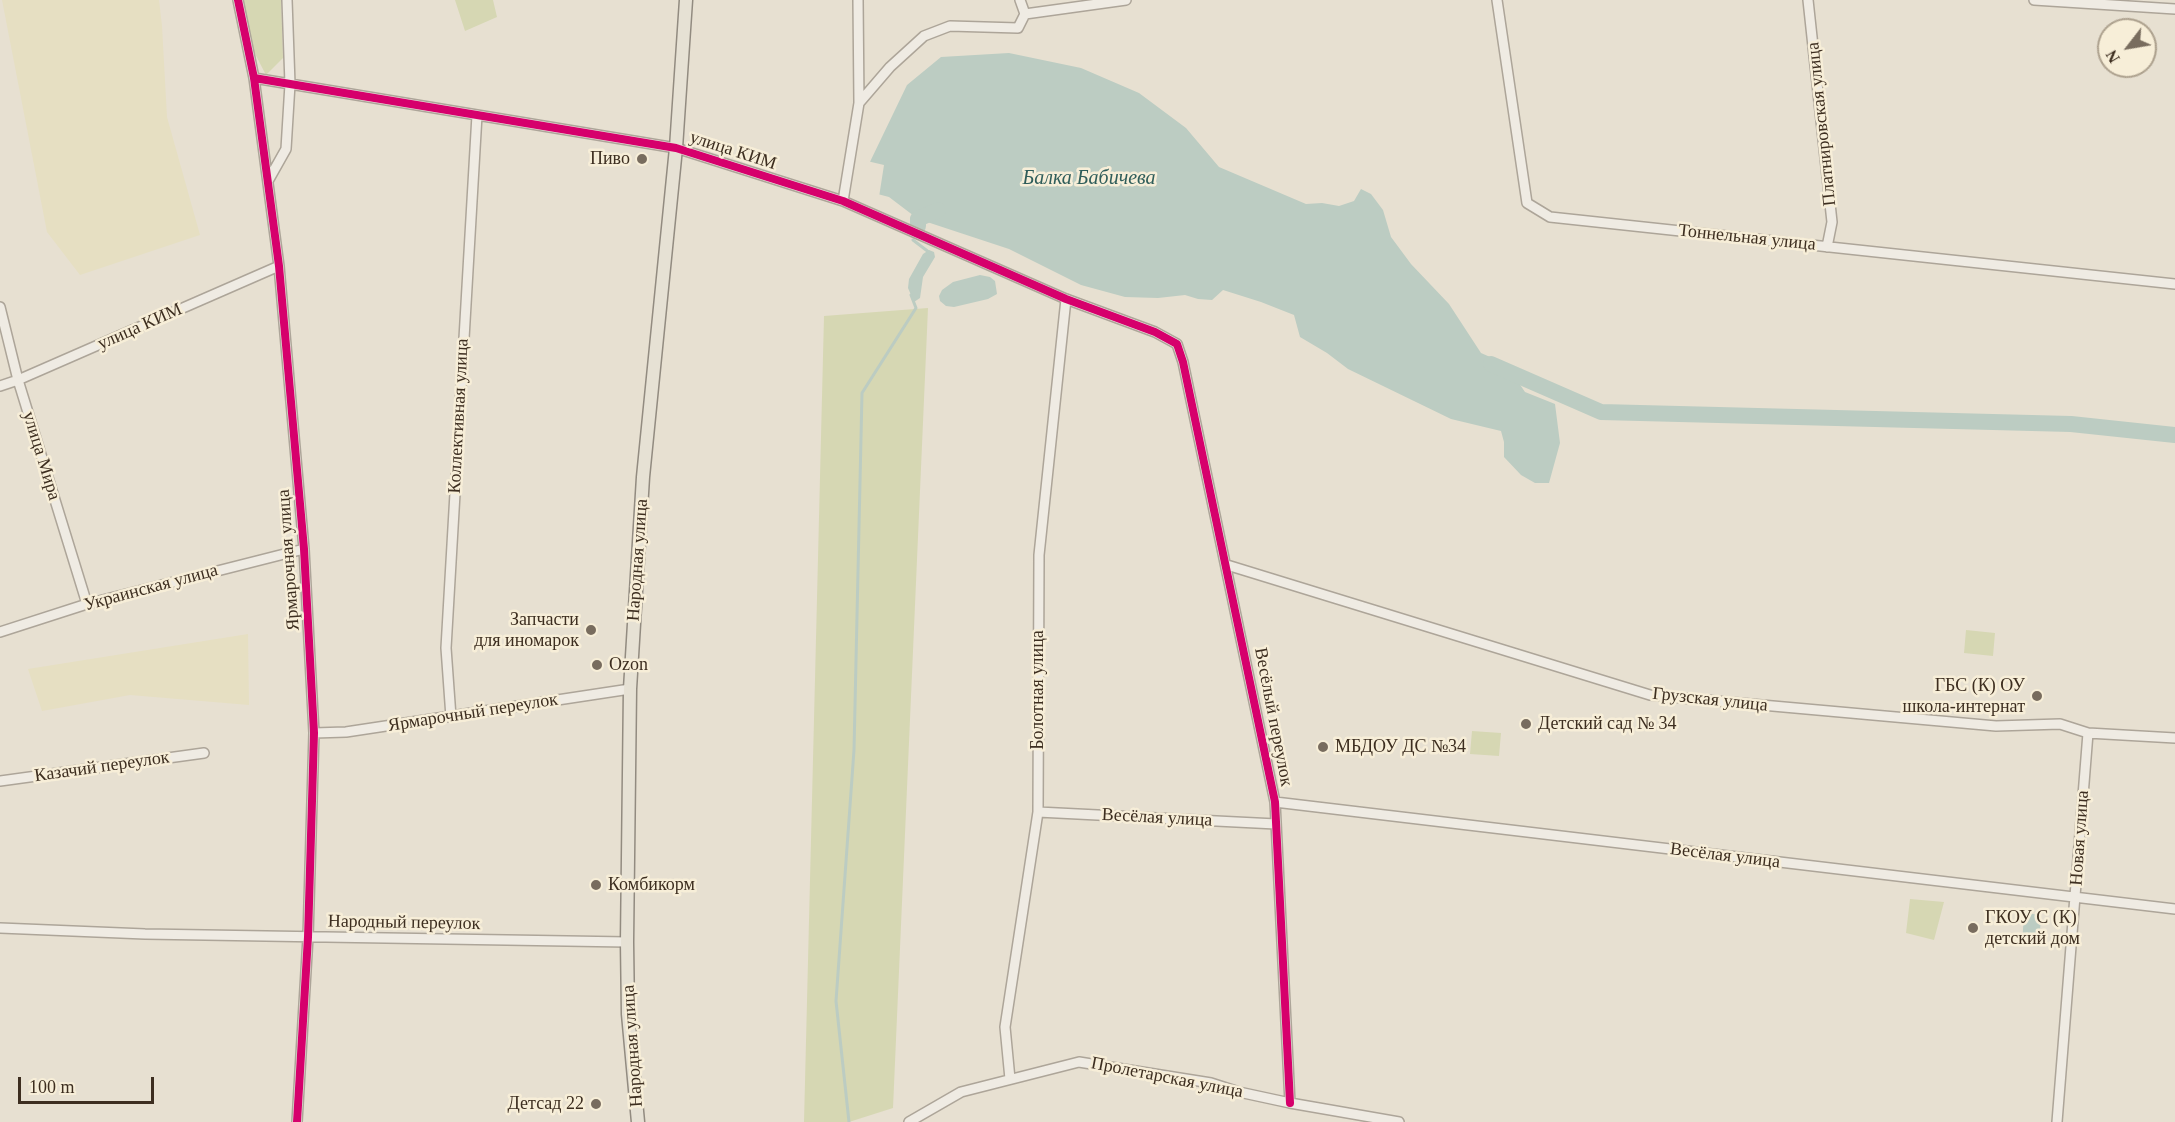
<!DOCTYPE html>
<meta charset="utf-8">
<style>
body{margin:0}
#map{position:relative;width:2175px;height:1122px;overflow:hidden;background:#e7e0d1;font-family:"Times New Roman",serif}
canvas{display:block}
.north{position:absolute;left:2097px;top:18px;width:60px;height:60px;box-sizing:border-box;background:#f7eed8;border:2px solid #ada18e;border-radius:50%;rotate:239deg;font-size:16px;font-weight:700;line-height:24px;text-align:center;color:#3d2e20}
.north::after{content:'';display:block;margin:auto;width:21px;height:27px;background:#786c5e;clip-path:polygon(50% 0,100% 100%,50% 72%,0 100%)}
.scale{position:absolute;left:18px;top:1077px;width:136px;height:27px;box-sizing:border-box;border:3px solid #3d2e20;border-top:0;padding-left:8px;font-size:18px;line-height:21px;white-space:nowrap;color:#3d2e20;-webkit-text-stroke:4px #f7eed8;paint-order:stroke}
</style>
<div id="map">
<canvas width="2175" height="1122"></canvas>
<div class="north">N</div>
<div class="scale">100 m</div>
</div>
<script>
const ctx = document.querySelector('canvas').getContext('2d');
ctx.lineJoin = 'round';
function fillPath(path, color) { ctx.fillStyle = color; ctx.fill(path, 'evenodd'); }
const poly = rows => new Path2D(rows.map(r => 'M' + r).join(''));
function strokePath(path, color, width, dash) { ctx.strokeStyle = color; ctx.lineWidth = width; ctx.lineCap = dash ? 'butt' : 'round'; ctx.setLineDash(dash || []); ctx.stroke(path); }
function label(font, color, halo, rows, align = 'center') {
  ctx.font = font + ' "Times New Roman",serif'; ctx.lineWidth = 5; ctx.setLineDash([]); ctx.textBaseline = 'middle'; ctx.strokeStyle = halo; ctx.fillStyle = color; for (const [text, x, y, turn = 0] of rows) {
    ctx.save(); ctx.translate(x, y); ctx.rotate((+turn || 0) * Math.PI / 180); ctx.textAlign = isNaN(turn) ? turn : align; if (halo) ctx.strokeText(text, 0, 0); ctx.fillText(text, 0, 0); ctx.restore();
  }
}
fillPath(poly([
 [2,0,159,0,162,26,167,117,200,235,80,275,47,232],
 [248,634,249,705,130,695,42,711,28,669]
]), '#e6dfc2');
fillPath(poly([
 [242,0,281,0,283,58,266,75,251,46],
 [455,0,493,0,497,17,465,31],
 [928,308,893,1108,849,1122,804,1122,824,316],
 [1966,630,1995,633,1993,656,1964,653],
 [1472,731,1501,733,1499,756,1470,754],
 [1910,899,1944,902,1934,940,1906,933]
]), '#d6d7b3');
fillPath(poly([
 [1009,53,1081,68,1139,93,1186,128,1219,167,1306,204,1322,203,1339,206,1354,201,1361,189,1371,194,1383,210,1391,237,1411,264,1449,304,1481,353,1506,364,1525,392,1555,404,1560,443,1549,483,1535,483,1521,475,1504,457,1504,442,1501,431,1451,419,1348,369,1327,353,1300,337,1294,315,1261,302,1223,290,1212,300,1198,299,1185,295,1158,298,1125,297,1081,285,1009,249,918,219,889,197,866,191,875,181,868,166,907,85,941,57],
 [929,250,934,252,935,257,923,277,920,298,914,302,908,288,909,279,923,254],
 [980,275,990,277,995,281,997,294,988,299,954,307,946,306,940,301,939,296,942,290,953,282],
 [2024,913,2041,915,2039,947,2022,945]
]), '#bcccc2');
fillPath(poly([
 [867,161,884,165,879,197,863,192,863,185,872,180,865,166]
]), '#e7e0d1');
strokePath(poly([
 [913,240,930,253],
 [849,1122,836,1001,854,750,862,393,916,308,911,295]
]), '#bcccc2', 3);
strokePath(poly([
 [918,226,918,219,938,210],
 [1491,364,1601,412,2071,424,2175,435]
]), '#bcccc2', 16);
const minor = poly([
 [238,0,254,78,279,266,304,549,314,733,308,937,297,1122],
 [1020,0,1025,14],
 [1497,0,1527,203,1550,217,2175,284],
 [1808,0,1832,222,1827,247],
 [2034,0,2175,9],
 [254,78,676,148,843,201,1066,299,1155,332,1177,344,1183,362,1275,802,1290,1103],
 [859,103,890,67,924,36,950,26,1018,28,1025,14,1126,0],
 [268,181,286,149,290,84,287,0],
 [843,201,859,103,858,0],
 [0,307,18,380,87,604],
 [0,386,18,380,279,266],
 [1227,565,1650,695,1996,726,2060,724,2088,733,2175,738],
 [0,632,87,604,304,549],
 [451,717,446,648,477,115],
 [314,733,346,732,630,689],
 [0,781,204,753],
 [1275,802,2175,909],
 [1038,812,1276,824],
 [0,928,145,934,627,942],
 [1010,1079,1005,1027,1038,812,1039,555,1066,299],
 [909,1122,961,1092,1079,1062,1211,1083,1239,1092,1290,1103,1399,1122],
 [2057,1122,2088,733]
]);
const major = poly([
 [638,1122,628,1014,627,942,630,689,643,477,676,148,686,0]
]);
strokePath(minor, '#ada599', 12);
strokePath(major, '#928b80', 15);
strokePath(minor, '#efebe3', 9);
strokePath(major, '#e6e1d4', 12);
strokePath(poly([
 [238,0,254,78,279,266,304,549,314,733,308,937,297,1122],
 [254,78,676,148,843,201,1066,299,1155,332,1177,344,1183,362,1275,802,1290,1103]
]), '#d6006c', 8);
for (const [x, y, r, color] of [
 [642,159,6,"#786c5e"],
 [591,630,6,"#786c5e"],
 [597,665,6,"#786c5e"],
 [2037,696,6,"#786c5e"],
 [1526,724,6,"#786c5e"],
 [1323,747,6,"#786c5e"],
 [596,885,6,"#786c5e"],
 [1973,928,6,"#786c5e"],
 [596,1104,6,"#786c5e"]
]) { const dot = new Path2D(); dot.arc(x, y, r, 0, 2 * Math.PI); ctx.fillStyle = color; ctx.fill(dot); strokePath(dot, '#f7eed8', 2); }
label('18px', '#3d2e20', '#f7eed8', [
 ["Платнировская улица",1822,124,-96],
 ["улица КИМ",733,151,18],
 ["Тоннельная улица",1747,238,6],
 ["улица КИМ",140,327,-24],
 ["Коллективная улица",459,416,-87],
 ["улица Мира",41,456,73],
 ["Ярмарочная улица",289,560,-94],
 ["Народная улица",638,560,-86],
 ["Украинская улица",151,588,-15],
 ["Болотная улица",1038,690,-90],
 ["Грузская улица",1710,700,6],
 ["Ярмарочный переулок",473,713,-9],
 ["Весёлый переулок",1273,717,79],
 ["Казачий переулок",102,767,-8],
 ["Весёлая улица",1157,818,3],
 ["Новая улица",2080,838,-86],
 ["Весёлая улица",1725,856,7],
 ["Народный переулок",404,923,1],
 ["Народная улица",633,1046,-94],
 ["Пролетарская улица",1167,1078,11]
]);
label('18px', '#3d2e20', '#f7eed8', [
 ["Пиво",630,159,"right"],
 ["Запчасти",579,620,"right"],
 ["для иномарок",579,641,"right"],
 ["Ozon",609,665],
 ["ГБС (К) ОУ",2025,686,"right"],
 ["школа-интернат",2025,707,"right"],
 ["Детский сад № 34",1538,724],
 ["МБДОУ ДС №34",1335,747],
 ["Комбикорм",608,885],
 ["ГКОУ С (К)",1985,918],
 ["детский дом",1985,939],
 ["Детсад 22",584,1104,"right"]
], 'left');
label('italic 20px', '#2f5d5a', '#f7eed8', [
 ["Балка Бабичева",1089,179]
]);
</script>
